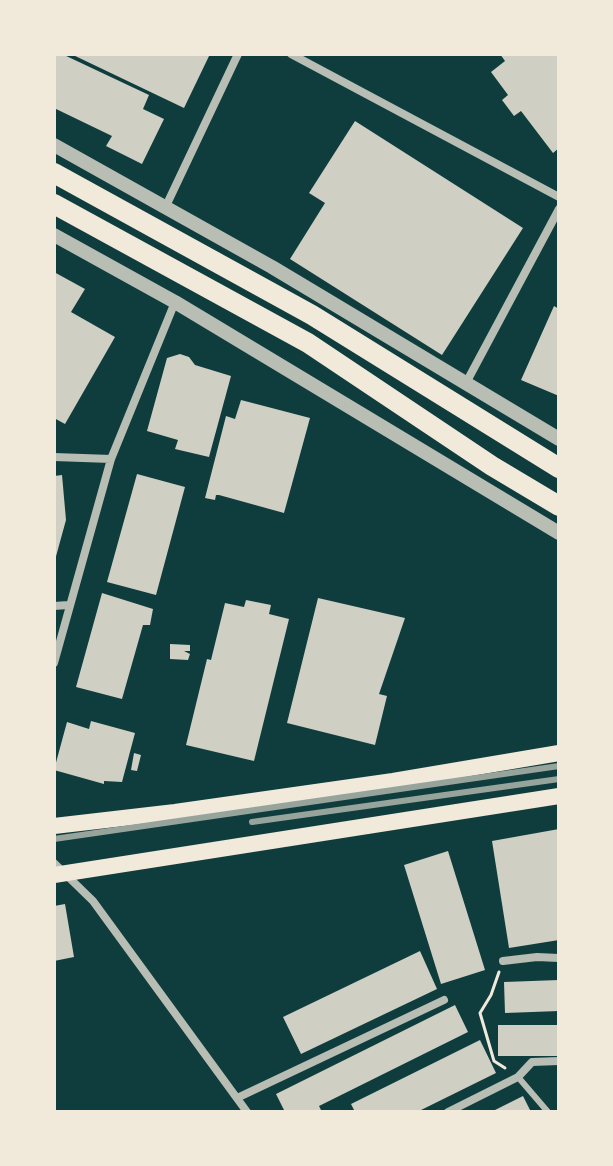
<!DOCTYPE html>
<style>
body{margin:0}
#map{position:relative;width:613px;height:1166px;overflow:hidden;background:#0f3d3e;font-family:"Titillium Web",sans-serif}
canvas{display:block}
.frame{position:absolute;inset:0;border:56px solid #f1e9da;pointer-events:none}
</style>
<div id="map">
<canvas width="613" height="1166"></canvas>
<div class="frame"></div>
</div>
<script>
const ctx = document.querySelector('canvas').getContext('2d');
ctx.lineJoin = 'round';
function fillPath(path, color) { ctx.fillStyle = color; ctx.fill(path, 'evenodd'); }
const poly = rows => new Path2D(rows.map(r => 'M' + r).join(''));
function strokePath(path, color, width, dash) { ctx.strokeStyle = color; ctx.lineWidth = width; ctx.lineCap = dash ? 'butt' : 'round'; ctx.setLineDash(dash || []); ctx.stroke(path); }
fillPath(poly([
 [54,54,62,54,149,95,143,109,164,119,142,164,106,146,112,136,54,108],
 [71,54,210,54,184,108],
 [500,54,559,54,559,148,553,153,521,111,514,116,502,100,508,95,491,72,505,61],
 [355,121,523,228,442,355,290,259,325,203,309,193],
 [54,272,85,289,71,312,115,337,65,424,54,418],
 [554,306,559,309,559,396,521,380],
 [180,354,189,357,195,365,231,376,209,457,175,449,178,440,147,431,167,358],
 [241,400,310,418,284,513,219,495,216,495,215,500,205,498,226,416,235,419],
 [137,474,185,487,156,595,107,582],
 [62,475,66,520,55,560,54,476],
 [102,593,153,609,150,625,143,625,122,699,76,687],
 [318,598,405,618,379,694,387,696,375,745,287,723],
 [246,600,271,605,269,614,289,619,254,761,186,745,207,659,211,660,225,603,244,607],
 [170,644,190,645,190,651,184,651,190,654,188,660,170,659],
 [91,721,135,733,122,782,104,781,104,784,54,770,67,722,89,729],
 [134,753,141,755,137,771,131,770],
 [559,829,559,940,509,948,492,841],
 [448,851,485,970,441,984,404,865],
 [65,904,74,957,54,961,54,906],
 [420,951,437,989,301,1054,283,1017],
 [559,980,559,1011,505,1013,504,982],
 [455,1005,468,1032,319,1106,322,1112,285,1112,276,1094],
 [498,1025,559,1025,559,1056,498,1056],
 [480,1040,496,1073,417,1112,355,1112,351,1104],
 [523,1096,531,1112,491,1112]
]), '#cfcfc3');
strokePath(poly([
 [499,972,491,995,480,1013,494,1061,505,1068]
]), '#f1e9da', 3);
strokePath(poly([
 [518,1077,548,1112]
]), '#b8beb3', 6);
strokePath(poly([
 [291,54,559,197],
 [166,206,238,54],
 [466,383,559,209],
 [54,457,111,459],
 [54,606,68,605],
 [54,663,111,459,175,302],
 [54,863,93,901,247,1112],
 [503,961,537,957,559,958],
 [237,1098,444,1000],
 [448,1112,518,1077,532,1062,559,1061]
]), '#b8beb3', 8);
strokePath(poly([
 [54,145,272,267,559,439],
 [54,235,175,302,559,533]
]), '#b8beb3', 14);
strokePath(poly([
 [54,826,175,812,393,781,559,753],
 [54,875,559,796]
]), '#f1e9da', 16);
strokePath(poly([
 [54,173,312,315,559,468],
 [54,204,308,343,492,466,559,506]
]), '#f1e9da', 20);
strokePath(poly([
 [252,822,559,779],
 [54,839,559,766]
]), '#97a49c', 6);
</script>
